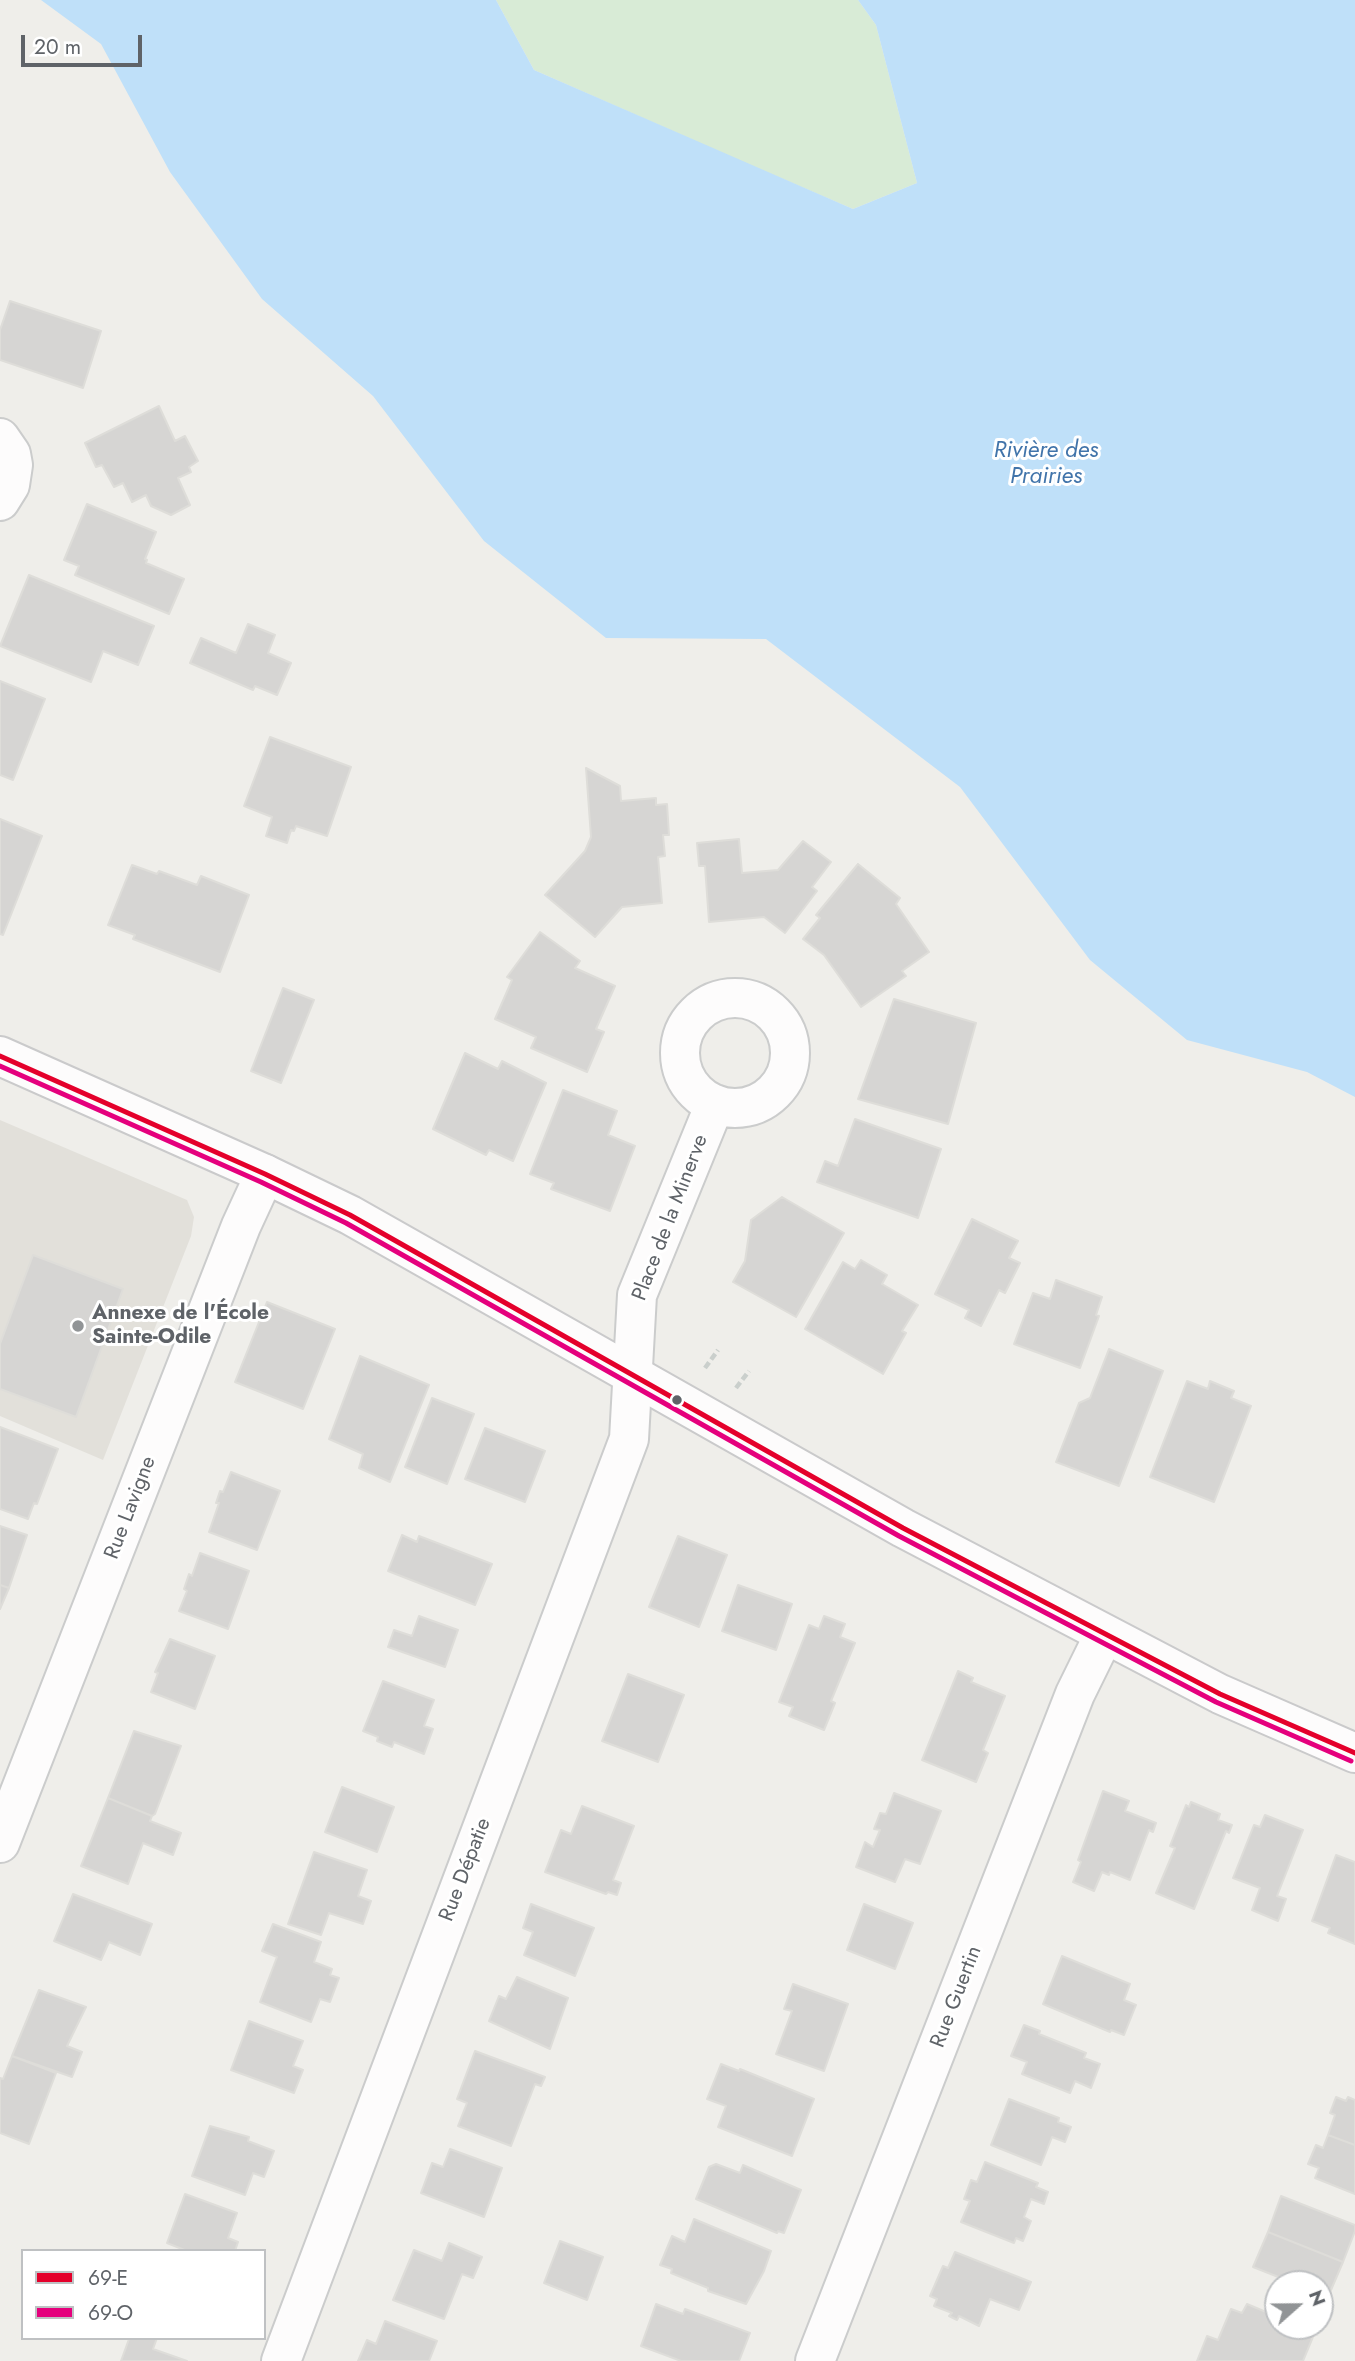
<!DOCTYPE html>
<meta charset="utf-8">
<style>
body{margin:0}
#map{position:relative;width:1355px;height:2361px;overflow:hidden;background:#efeeea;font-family:Jost,sans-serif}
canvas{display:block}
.legend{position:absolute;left:21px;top:2249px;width:245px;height:91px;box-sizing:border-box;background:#fff;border:2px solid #bfc1c3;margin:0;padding:9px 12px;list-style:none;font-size:21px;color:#5f6368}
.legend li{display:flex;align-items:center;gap:14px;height:35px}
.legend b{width:35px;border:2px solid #bfc1c3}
.north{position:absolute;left:1264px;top:2270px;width:70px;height:70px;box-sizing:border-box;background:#fff;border:2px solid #bfc1c3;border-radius:50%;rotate:69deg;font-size:19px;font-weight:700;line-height:28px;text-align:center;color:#5f6368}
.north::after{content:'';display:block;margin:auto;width:24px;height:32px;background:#919496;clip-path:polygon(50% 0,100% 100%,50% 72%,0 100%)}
.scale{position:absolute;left:21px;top:35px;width:121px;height:32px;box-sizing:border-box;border:4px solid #5f6368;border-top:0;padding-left:9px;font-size:21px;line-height:24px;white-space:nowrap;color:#5f6368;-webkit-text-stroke:5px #fff;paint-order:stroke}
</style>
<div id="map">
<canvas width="1355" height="2361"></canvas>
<ul class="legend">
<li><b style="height:9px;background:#e4002b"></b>69-E</li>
<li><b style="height:9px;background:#e5007d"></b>69-O</li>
</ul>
<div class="north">N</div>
<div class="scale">20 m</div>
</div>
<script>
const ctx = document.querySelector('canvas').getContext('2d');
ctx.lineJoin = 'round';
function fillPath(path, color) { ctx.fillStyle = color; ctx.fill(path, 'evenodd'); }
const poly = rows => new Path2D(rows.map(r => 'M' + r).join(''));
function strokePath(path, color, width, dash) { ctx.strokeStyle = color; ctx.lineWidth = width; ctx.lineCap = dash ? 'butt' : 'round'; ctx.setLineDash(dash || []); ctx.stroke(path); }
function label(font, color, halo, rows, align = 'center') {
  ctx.font = font + ' Jost,sans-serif'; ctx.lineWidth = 6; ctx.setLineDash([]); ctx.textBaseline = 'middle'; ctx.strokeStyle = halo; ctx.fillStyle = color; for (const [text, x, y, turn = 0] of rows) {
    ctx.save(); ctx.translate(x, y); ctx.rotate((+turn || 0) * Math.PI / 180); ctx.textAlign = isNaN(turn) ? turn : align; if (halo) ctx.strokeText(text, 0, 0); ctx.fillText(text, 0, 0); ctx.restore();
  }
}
fillPath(poly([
 [0,1120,187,1200,194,1217,191,1236,103,1460,0,1416]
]), '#e2e0da');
fillPath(poly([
 [496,0,858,0,876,25,917,183,853,209,743,162,534,70]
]), '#d8ebd6');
fillPath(poly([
 [41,0,496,0,534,70,853,209,917,183,876,25,858,0,1355,0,1355,1097,1307,1072,1187,1040,1090,960,960,787,766,639,606,638,484,541,373,396,262,299,170,172,101,44]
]), '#bfe0f9');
const building = poly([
 [10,301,101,331,83,388,0,360,0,330,10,301],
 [159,406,175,441,185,436,198,461,189,467,191,472,178,478,190,505,171,515,151,506,146,495,132,502,123,483,114,487,102,465,96,467,85,443,159,406],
 [87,504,156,532,145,559,147,560,146,563,184,579,169,614,75,575,79,566,64,560,87,504],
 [29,575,154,626,138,665,103,651,91,682,0,646,29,575],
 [248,624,275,635,268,653,291,663,277,695,255,686,253,690,190,663,201,638,236,653,248,624],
 [0,681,45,699,13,780,0,775,0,681],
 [270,737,351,767,327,836,296,826,294,831,291,830,287,843,266,836,272,817,244,806,270,737],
 [586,768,620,786,621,801,656,798,656,805,667,804,669,835,663,835,665,856,658,857,662,903,622,907,595,937,545,895,585,851,591,837,586,768],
 [0,819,42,836,3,935,0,934,0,819],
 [739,839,742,873,778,870,803,841,831,862,812,887,817,891,785,933,764,917,709,922,705,866,699,866,697,843,739,839],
 [858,864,900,898,896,904,929,952,902,971,906,976,861,1007,824,955,803,939,820,918,816,915,858,864],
 [132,865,157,874,159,871,197,885,201,876,249,895,220,972,133,939,135,935,108,925,132,865],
 [540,932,580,961,575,968,615,986,596,1029,604,1032,587,1072,531,1048,536,1037,495,1019,512,980,507,977,540,932],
 [283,988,314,1000,281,1083,251,1071,283,988],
 [894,999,976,1023,948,1124,858,1099,894,999],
 [465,1053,498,1069,502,1061,546,1083,513,1161,489,1150,486,1155,433,1129,465,1053],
 [563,1090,617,1111,608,1135,635,1146,610,1211,551,1189,554,1183,530,1174,563,1090],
 [855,1119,941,1149,918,1218,817,1182,825,1161,838,1166,855,1119],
 [782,1197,844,1233,796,1317,733,1282,745,1261,751,1220,782,1197],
 [972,1219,1018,1241,1009,1258,1020,1263,1005,1293,999,1290,981,1326,965,1318,969,1310,935,1294,972,1219],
 [33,1255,123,1289,76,1417,0,1389,0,1344,33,1255],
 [861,1260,887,1275,882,1284,918,1305,902,1331,906,1333,883,1374,805,1329,843,1262,855,1269,861,1260],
 [1056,1280,1102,1297,1096,1315,1099,1316,1080,1368,1014,1344,1033,1293,1050,1299,1056,1280],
 [267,1302,335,1329,303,1409,235,1382,267,1302],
 [1109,1349,1163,1371,1119,1486,1056,1462,1079,1403,1090,1398,1109,1349],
 [360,1356,429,1385,390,1482,359,1468,363,1454,329,1439,360,1356],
 [1187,1381,1208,1389,1210,1381,1234,1391,1231,1398,1251,1406,1214,1502,1150,1477,1187,1381],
 [432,1398,474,1414,447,1484,405,1467,432,1398],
 [0,1427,58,1449,37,1504,34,1503,28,1519,0,1509,0,1427],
 [485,1428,545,1451,525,1502,465,1479,485,1428],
 [231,1472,280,1491,257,1550,209,1532,219,1503,216,1503,220,1491,223,1492,231,1472],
 [0,1526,27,1535,9,1588,0,1585,0,1526],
 [402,1535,417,1542,419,1536,492,1564,475,1605,388,1571,402,1535],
 [678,1536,727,1555,699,1627,649,1607,678,1536],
 [200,1553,249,1571,228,1629,179,1611,187,1591,184,1589,189,1574,192,1576,200,1553],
 [0,1585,9,1588,0,1609,0,1585],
 [738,1585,792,1604,776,1650,722,1631,738,1585],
 [419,1616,458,1630,445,1667,388,1647,394,1630,412,1636,419,1616],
 [824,1616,845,1624,840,1637,855,1643,831,1701,835,1703,824,1730,789,1716,793,1707,779,1702,809,1625,819,1629,824,1616],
 [170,1639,215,1656,195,1709,151,1692,158,1673,155,1672,170,1639],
 [958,1671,973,1678,971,1682,1005,1696,983,1750,988,1753,976,1782,922,1760,958,1671],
 [628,1674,684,1695,658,1762,602,1741,628,1674],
 [383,1681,434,1700,424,1726,433,1729,424,1754,394,1742,392,1747,377,1741,378,1737,363,1731,383,1681],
 [134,1731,181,1746,155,1814,152,1816,108,1798,134,1731],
 [342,1787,394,1807,377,1852,325,1832,342,1787],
 [1103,1791,1129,1801,1125,1811,1156,1823,1153,1832,1149,1830,1130,1880,1110,1872,1109,1875,1102,1872,1094,1891,1073,1882,1081,1862,1078,1860,1103,1791],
 [894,1793,941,1811,920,1864,905,1859,895,1882,856,1867,865,1842,873,1847,880,1830,874,1829,880,1813,886,1814,894,1793],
 [108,1798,152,1816,150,1821,181,1833,173,1855,143,1843,128,1884,81,1866,108,1798],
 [1191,1802,1220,1814,1218,1820,1232,1825,1229,1833,1226,1831,1194,1909,1156,1893,1175,1848,1170,1846,1186,1805,1189,1807,1191,1802],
 [582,1806,634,1826,613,1880,621,1883,617,1895,608,1892,606,1894,545,1872,561,1830,571,1834,582,1806],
 [1265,1815,1303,1830,1277,1896,1286,1899,1278,1921,1252,1910,1260,1888,1233,1878,1254,1825,1260,1827,1265,1815],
 [314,1852,367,1870,358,1896,371,1901,363,1924,329,1913,321,1935,288,1924,314,1852],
 [1336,1855,1355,1862,1355,1944,1328,1933,1330,1928,1312,1921,1336,1855],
 [73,1894,152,1924,140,1955,109,1942,101,1960,54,1941,73,1894],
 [531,1904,594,1928,575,1976,524,1955,533,1932,523,1928,531,1904],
 [864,1904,913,1923,895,1969,847,1950,864,1904],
 [273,1924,321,1942,314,1962,332,1969,330,1975,339,1978,330,2002,320,1999,311,2022,260,2002,277,1957,262,1951,273,1924],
 [1062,1956,1130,1984,1124,2000,1136,2005,1124,2035,1111,2030,1110,2032,1043,2004,1062,1956],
 [517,1977,568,1998,550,2049,489,2021,499,1996,506,1999,517,1977],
 [793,1984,848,2004,824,2071,776,2054,792,2011,784,2009,793,1984],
 [39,1990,86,2007,67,2046,82,2052,72,2077,12,2056,39,1990],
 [249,2021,303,2041,293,2066,303,2070,294,2093,231,2070,249,2021],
 [1024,2025,1040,2031,1039,2034,1086,2053,1084,2058,1100,2064,1091,2088,1075,2081,1070,2093,1022,2074,1027,2062,1011,2056,1024,2025],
 [475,2051,545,2077,541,2086,535,2084,511,2146,458,2126,467,2103,457,2099,475,2051],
 [12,2056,56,2073,29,2144,0,2133,0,2078,3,2079,12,2056],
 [721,2064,739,2071,740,2069,814,2099,792,2156,718,2127,726,2106,707,2099,721,2064],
 [1336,2097,1346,2101,1348,2097,1355,2100,1355,2145,1328,2135,1335,2115,1330,2113,1336,2097],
 [1009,2099,1059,2118,1058,2122,1071,2127,1065,2142,1052,2137,1041,2165,991,2145,1009,2099],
 [210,2126,249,2137,248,2141,274,2151,264,2177,253,2173,245,2195,192,2176,210,2126],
 [1328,2135,1355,2145,1355,2194,1315,2178,1319,2168,1308,2164,1316,2145,1323,2148,1328,2135],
 [450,2149,502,2168,484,2217,421,2193,432,2163,443,2167,450,2149],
 [985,2162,1038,2183,1036,2187,1048,2192,1044,2204,1031,2199,1024,2217,1031,2221,1023,2241,1016,2238,1014,2243,961,2222,970,2201,964,2199,971,2180,977,2182,985,2162],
 [716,2164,740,2173,743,2165,801,2190,784,2233,778,2231,777,2233,696,2199,709,2167,716,2164],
 [185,2194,237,2213,228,2238,238,2242,235,2251,187,2251,167,2243,185,2194],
 [1281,2196,1355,2225,1355,2231,1343,2262,1268,2232,1281,2196],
 [694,2219,771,2251,764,2271,746,2304,708,2291,708,2288,671,2273,672,2269,660,2265,672,2236,685,2242,694,2219],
 [1268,2232,1343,2262,1328,2297,1320,2293,1320,2284,1296,2284,1253,2267,1268,2232],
 [560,2241,603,2257,587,2300,544,2283,560,2241],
 [449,2243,482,2257,473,2278,462,2274,444,2319,393,2300,414,2250,442,2261,449,2243],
 [955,2252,1031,2282,1019,2310,990,2299,979,2326,959,2316,957,2320,949,2316,952,2313,934,2306,937,2299,930,2296,943,2266,948,2268,955,2252],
 [656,2304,683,2314,685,2309,750,2333,739,2361,681,2361,641,2346,656,2304],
 [1247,2304,1278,2317,1278,2326,1300,2326,1315,2332,1303,2361,1197,2361,1207,2336,1218,2340,1231,2309,1242,2313,1247,2304],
 [385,2321,437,2341,429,2361,358,2361,367,2340,376,2344,385,2321],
 [127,2338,157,2338,153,2349,187,2361,121,2361,129,2339,127,2338]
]);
fillPath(building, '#d6d5d3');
strokePath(building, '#deddd9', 2);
const street = poly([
 [0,438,11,454,13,465,10,485,0,501],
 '680 1053a55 55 0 1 1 110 0a55 55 0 1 1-110 0Z',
 [0,1843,241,1226,265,1174],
 [281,2361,629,1439,637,1295,715,1104],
 [815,2361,1075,1694,1104,1635]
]);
const secondary = poly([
 [0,1056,265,1174,350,1215,903,1528,1220,1694,1355,1753]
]);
strokePath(street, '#cbcccc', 42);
strokePath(secondary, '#cacacb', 42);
strokePath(poly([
 [705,1368,718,1350],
 [736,1388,749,1371]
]), '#cacfcc', 4.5, [7, 3.5]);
strokePath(street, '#fdfcfc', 38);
strokePath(secondary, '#fdfcfc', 38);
strokePath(poly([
 [0,1056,265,1174,350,1215,903,1528,1220,1694,1355,1753]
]), '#e4002b', 5);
strokePath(poly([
 [0,1066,261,1182,346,1223,899,1536,1216,1702,1351,1761]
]), '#e5007d', 5);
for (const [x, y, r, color] of [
 [78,1326,7,"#919496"],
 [677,1400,6,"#5f6368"]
]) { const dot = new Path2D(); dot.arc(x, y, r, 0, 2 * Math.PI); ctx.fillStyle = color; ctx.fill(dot); strokePath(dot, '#fff', 2.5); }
label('21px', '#5f6368', '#fff', [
 ["Place de la Minerve",671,1218,-69],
 ["Rue Lavigne",131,1508,-69],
 ["Rue Dépatie",466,1870,-69],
 ["Rue Guertin",957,1997,-69]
]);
label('bold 21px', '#5f6368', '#fff', [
 ["Annexe de l'École",92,1314],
 ["Sainte-Odile",92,1338]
], 'left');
label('italic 23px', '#4174aa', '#fff', [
 ["Rivière des",1046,451],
 ["Prairies",1046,477]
]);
</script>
